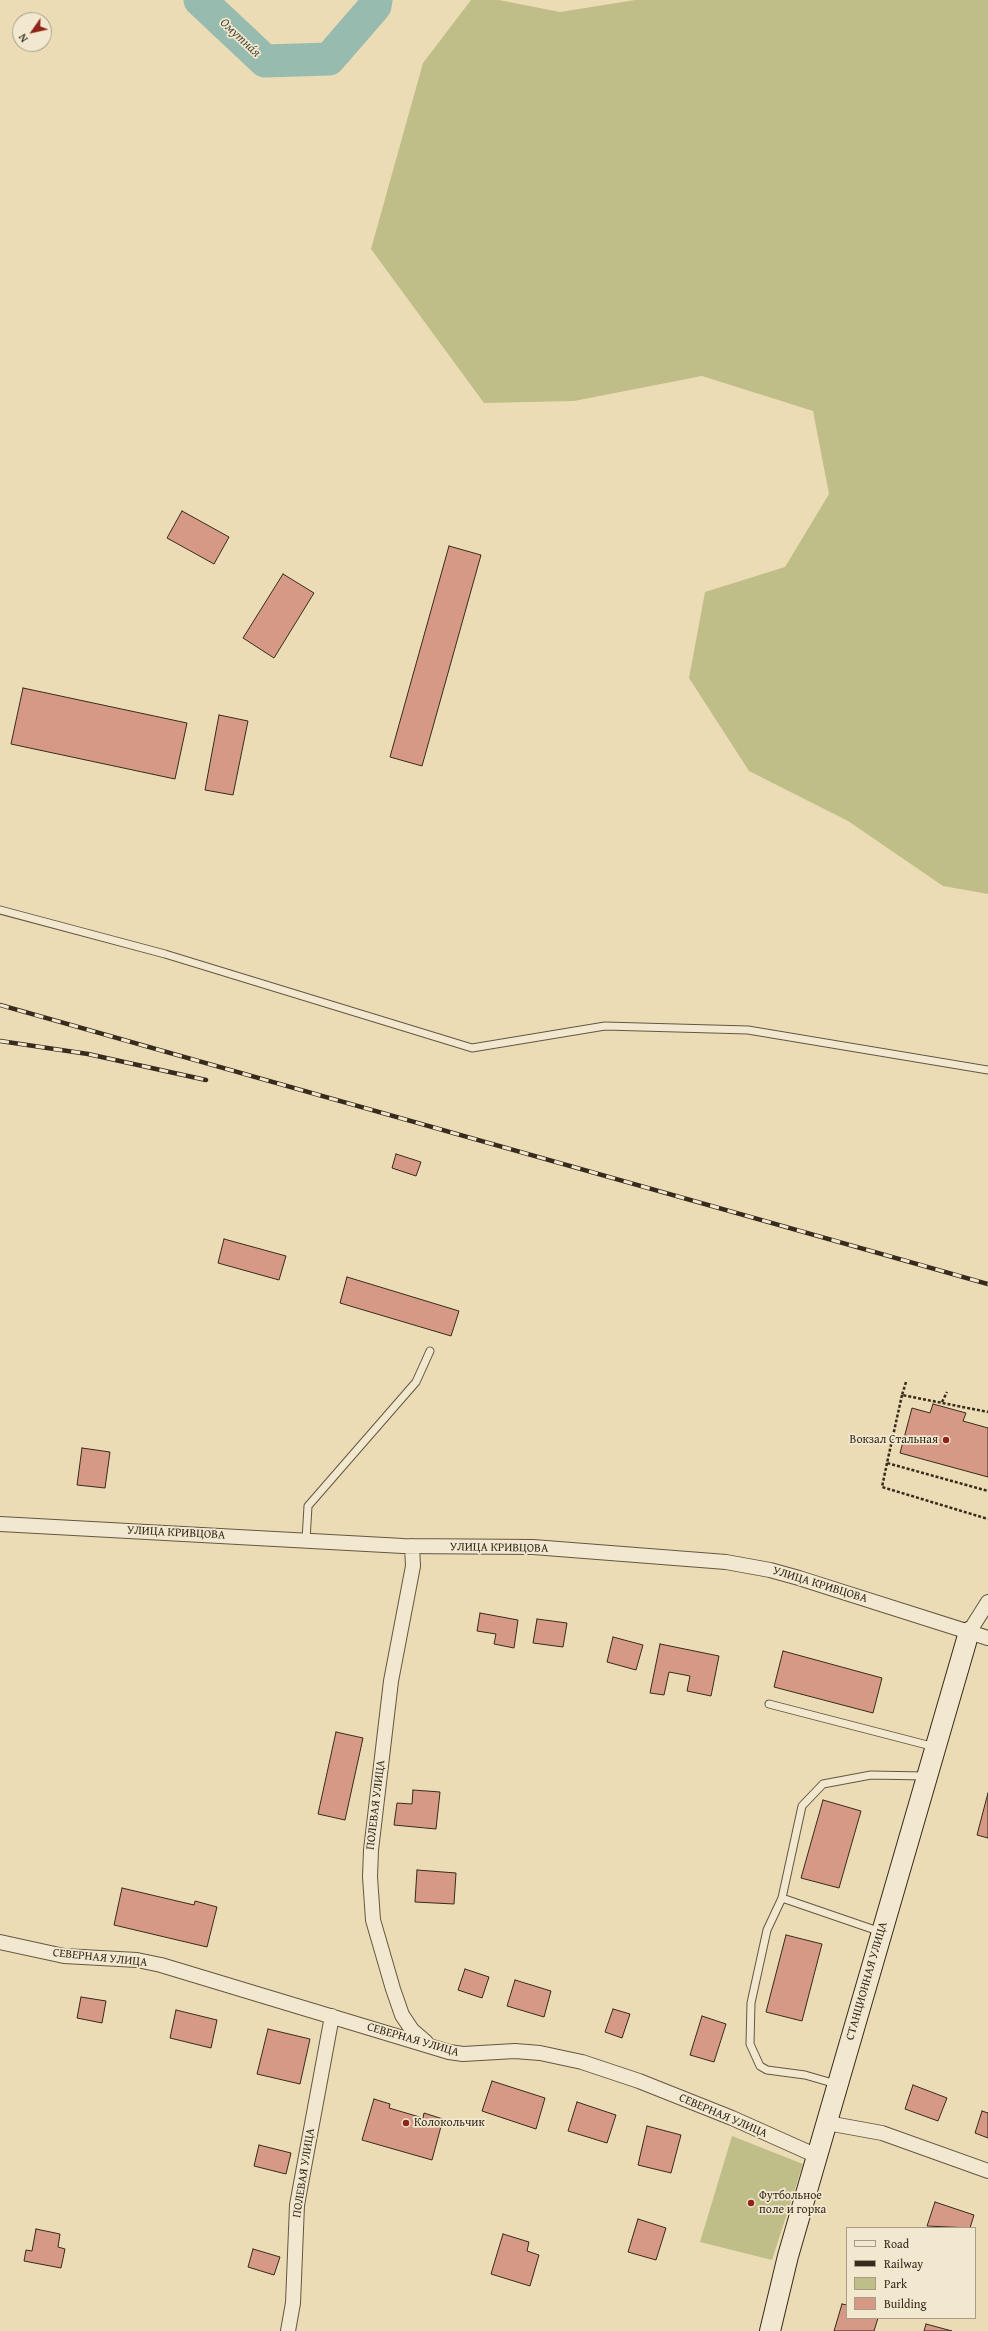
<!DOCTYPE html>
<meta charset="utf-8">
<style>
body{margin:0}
#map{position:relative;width:988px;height:2331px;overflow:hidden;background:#ebdcb5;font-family:"Gentium Book Plus",serif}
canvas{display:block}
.legend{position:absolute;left:846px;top:2227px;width:130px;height:92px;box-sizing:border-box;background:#f2e8cf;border:1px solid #a79c87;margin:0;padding:5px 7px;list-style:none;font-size:12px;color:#362b1c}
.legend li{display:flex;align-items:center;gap:8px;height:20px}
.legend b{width:20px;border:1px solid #a79c87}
.north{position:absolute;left:12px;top:12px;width:40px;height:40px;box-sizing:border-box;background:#f2e8cf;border:1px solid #a79c87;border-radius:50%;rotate:236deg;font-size:11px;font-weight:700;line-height:16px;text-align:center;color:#362b1c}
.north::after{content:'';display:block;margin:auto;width:14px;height:18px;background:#8f2418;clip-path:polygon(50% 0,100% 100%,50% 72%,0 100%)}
</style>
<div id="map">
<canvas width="988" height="2331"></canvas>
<ul class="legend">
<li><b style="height:5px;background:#f2e8cf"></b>Road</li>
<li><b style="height:5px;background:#362b1c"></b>Railway</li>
<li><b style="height:11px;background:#c0be88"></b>Park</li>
<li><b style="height:11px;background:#d69985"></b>Building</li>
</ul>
<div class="north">N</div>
</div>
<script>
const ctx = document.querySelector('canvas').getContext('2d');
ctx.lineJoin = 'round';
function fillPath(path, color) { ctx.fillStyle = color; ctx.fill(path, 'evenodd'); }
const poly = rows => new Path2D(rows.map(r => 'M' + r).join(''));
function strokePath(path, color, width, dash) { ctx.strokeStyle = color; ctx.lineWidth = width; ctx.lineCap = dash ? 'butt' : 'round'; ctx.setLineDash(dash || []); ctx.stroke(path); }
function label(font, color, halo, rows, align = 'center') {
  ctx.font = font + ' "Gentium Book Plus",serif'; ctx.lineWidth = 3.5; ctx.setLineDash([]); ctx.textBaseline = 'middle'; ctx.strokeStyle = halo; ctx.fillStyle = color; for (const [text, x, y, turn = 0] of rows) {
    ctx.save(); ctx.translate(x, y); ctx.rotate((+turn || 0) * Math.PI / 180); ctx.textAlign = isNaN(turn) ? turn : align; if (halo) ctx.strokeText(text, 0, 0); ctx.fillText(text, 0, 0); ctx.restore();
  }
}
fillPath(poly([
 [471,0,499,0,560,12,635,0,988,0,988,894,943,886,848,821,749,771,689,678,705,592,785,567,829,494,813,411,702,376,574,401,484,403,371,249,423,63],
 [732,2136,803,2164,772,2260,700,2242]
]), '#c0be88');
strokePath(poly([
 [200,0,265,61,329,59,375,6,376,0]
]), '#98bbb0', 33);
const building = poly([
 [182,511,229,537,214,564,167,538,182,511],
 [449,546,481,555,422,766,390,757,449,546],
 [283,574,314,593,274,658,243,638,283,574],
 [23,688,187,723,175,779,11,744,23,688],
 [219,715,248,721,233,795,205,790,219,715],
 [396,1154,421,1162,416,1176,392,1168,396,1154],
 [224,1239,286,1256,279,1280,218,1263,224,1239],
 [347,1277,459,1311,451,1336,340,1303,347,1277],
 [933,1404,966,1413,963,1421,988,1428,988,1477,900,1453,912,1408,930,1413,933,1404],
 [82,1448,110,1452,105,1488,77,1485,82,1448],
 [480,1613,518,1620,514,1648,494,1644,496,1634,477,1631,480,1613],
 [537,1619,567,1623,563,1647,533,1643,537,1619],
 [613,1637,643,1645,636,1670,607,1662,613,1637],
 [660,1644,719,1656,711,1696,687,1691,690,1676,669,1672,664,1695,650,1693,660,1644],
 [783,1651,882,1678,873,1713,774,1687,783,1651],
 [336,1732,363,1738,345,1820,318,1814,336,1732],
 [413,1790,440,1792,436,1829,394,1825,397,1803,412,1804,413,1790],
 [988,1793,988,1838,977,1835,988,1793],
 [823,1800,861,1811,839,1888,801,1878,823,1800],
 [417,1870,456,1873,454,1904,415,1902,417,1870],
 [122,1888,194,1905,195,1901,217,1907,207,1947,114,1925,122,1888],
 [786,1935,822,1944,802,2021,766,2012,786,1935],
 [465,1969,489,1977,482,1998,458,1990,465,1969],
 [515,1980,551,1991,544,2017,507,2006,515,1980],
 [81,1997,106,2001,102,2023,77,2018,81,1997],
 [613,2009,630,2014,622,2038,605,2032,613,2009],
 [176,2010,217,2020,211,2048,170,2038,176,2010],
 [702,2016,726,2024,714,2062,690,2055,702,2016],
 [268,2029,310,2039,300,2084,257,2074,268,2029],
 [492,2081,545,2098,536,2129,482,2111,492,2081],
 [913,2085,947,2098,938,2121,905,2109,913,2085],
 [374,2099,390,2104,389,2108,423,2118,424,2113,443,2119,432,2160,362,2140,374,2099],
 [577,2102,616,2115,607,2143,568,2131,577,2102],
 [982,2111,988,2113,988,2138,975,2133,982,2111],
 [647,2126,681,2135,671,2173,638,2165,647,2126],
 [259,2145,291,2153,286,2174,254,2166,259,2145],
 [935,2202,974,2215,970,2228,927,2226,935,2202],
 [638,2219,666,2228,656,2260,628,2252,638,2219],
 [36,2229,60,2234,58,2247,65,2249,61,2268,24,2261,26,2250,32,2251,36,2229],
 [503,2234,529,2242,527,2251,539,2255,530,2286,491,2274,503,2234],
 [253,2249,280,2257,274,2275,248,2267,253,2249],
 [842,2304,847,2305,847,2318,878,2318,874,2331,834,2331,842,2304],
 [926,2324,952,2331,924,2331,926,2324]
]);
fillPath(building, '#d69985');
strokePath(building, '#362b1c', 1);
const lane = poly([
 [0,910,165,954,472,1048,605,1026,748,1030,988,1070],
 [306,1540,308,1506,416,1382,430,1351],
 [769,1704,935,1747],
 [782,1898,802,1806,823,1784,871,1775,925,1776],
 [836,2084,805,2075,767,2070,760,2066,750,2044,751,2003,767,1930,782,1898,881,1932]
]);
const street = poly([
 [0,1524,403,1546,533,1547,726,1562,770,1570,799,1578,988,1638],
 [412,1546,413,1566,391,1681,371,1850,370,1877,373,1920,393,1989,402,2015,412,2030,426,2042],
 [969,1632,988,1602],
 [0,1942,64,1956,137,1960,161,1965,449,2052,463,2054,515,2051,540,2053,582,2062,639,2081,732,2118,817,2156],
 [827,2123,882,2133,988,2171],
 [288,2331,293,2303,297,2205,332,2016]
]);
const secondary = poly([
 [770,2331,788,2256,969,1632]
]);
strokePath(lane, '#635742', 9);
strokePath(street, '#635742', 16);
strokePath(secondary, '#362b1c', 22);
strokePath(poly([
 [906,1382,902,1395,988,1412],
 [902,1395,887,1463,988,1491],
 [942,1402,947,1392],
 [887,1463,882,1487,988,1519]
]), '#362b1c', 2.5, [3, 2]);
strokePath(lane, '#f2e8cf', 7);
strokePath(street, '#f2e8cf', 14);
strokePath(secondary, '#f2e8cf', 20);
const rail = poly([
 [0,1005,988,1284],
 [0,1041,88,1054,206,1080]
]);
strokePath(rail, '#362b1c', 4.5);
strokePath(rail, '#f2e8cf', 3, [9]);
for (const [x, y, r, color] of [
 [946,1440,4,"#8f2418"],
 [406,2123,4,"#8f2418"],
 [751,2203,4,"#8f2418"]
]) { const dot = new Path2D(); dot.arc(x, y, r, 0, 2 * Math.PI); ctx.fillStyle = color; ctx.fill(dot); strokePath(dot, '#f2e8cf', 1.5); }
label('12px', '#362b1c', '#f2e8cf', [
 ["Вокзал Стальная",938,1440,"right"],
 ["Колокольчик",414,2123],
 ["Футбольное",759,2196],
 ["поле и горка",759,2210]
], 'left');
label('12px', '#362b1c', '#f2e8cf', [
 ["УЛИЦА КРИВЦОВА",176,1533,3],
 ["УЛИЦА КРИВЦОВА",499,1548,1],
 ["УЛИЦА КРИВЦОВА",820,1585,17],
 ["ПОЛЕВАЯ УЛИЦА",376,1805,-83],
 ["СЕВЕРНАЯ УЛИЦА",100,1958,6],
 ["СТАНЦИОННАЯ УЛИЦА",867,1981,-74],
 ["СЕВЕРНАЯ УЛИЦА",413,2040,16],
 ["СЕВЕРНАЯ УЛИЦА",723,2116,23],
 ["ПОЛЕВАЯ УЛИЦА",304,2173,-81]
]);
label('italic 13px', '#4e4f41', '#f2e8cf', [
 ["Омутна́я",240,38,43]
]);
</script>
